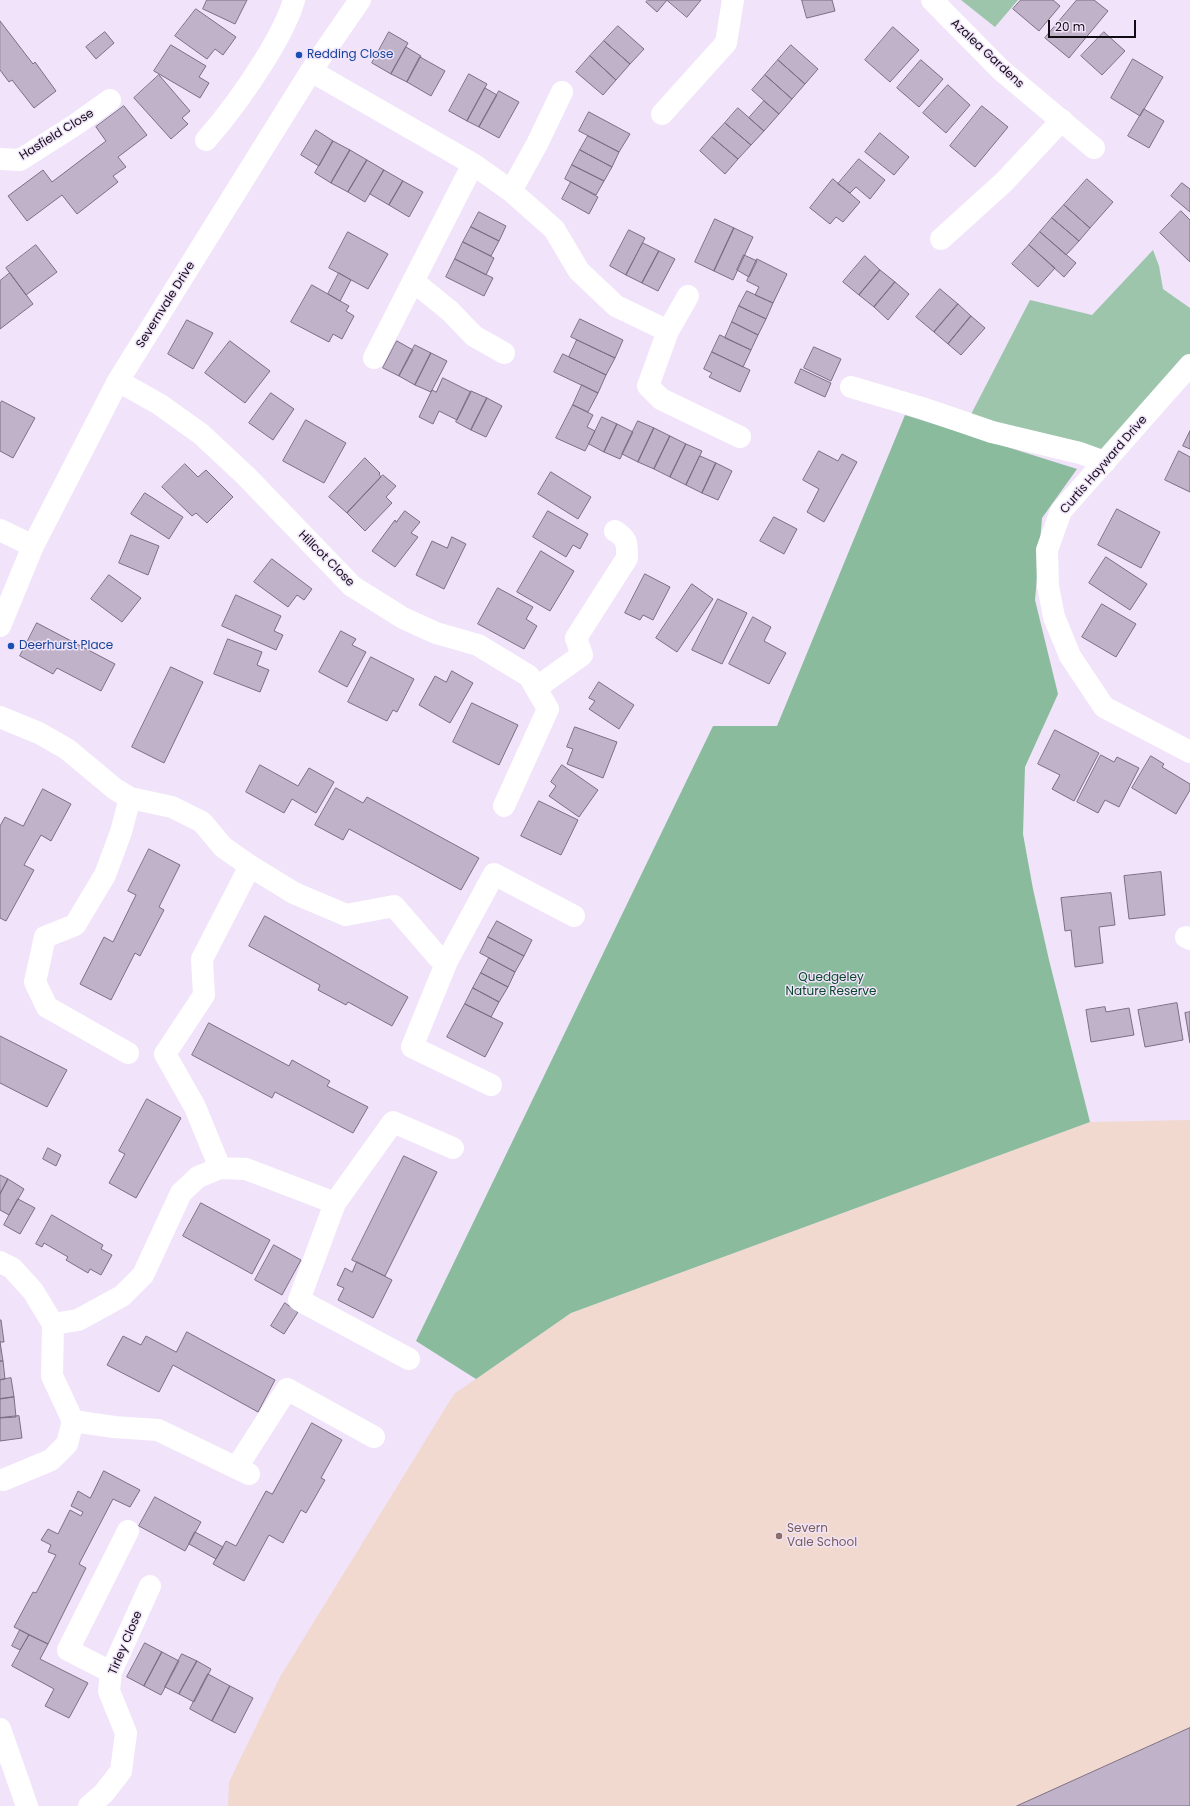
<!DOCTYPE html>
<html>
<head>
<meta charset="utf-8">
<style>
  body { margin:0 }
  #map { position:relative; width:1190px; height:1806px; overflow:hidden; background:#f0e3fa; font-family:Poppins,sans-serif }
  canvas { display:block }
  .scale { position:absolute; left:1048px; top:20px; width:88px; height:18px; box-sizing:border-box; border:2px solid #110c14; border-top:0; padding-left:5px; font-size:12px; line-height:14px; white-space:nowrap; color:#110c14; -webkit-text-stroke:3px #f0e3fa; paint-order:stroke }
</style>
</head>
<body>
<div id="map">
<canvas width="1190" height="1806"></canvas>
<div class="scale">20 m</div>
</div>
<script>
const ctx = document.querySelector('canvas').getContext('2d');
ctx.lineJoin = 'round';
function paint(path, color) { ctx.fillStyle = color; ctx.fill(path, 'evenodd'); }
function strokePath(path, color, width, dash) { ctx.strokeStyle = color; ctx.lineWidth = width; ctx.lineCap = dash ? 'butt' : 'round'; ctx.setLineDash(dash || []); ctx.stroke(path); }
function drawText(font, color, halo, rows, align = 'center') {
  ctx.font = font + ' Poppins,sans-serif'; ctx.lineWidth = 3; ctx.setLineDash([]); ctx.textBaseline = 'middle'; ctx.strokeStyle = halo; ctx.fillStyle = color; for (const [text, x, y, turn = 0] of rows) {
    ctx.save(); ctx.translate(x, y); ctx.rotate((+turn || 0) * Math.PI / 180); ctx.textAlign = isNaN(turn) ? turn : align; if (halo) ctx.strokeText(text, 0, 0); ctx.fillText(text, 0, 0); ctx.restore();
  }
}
const education = new Path2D(`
  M 1190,1120 L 1190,1806 L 228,1806 L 229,1782 L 280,1677 L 454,1394 L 571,1313 L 1090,1122 Z`);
const green = new Path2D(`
  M 961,0 L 1018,0 L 995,27 Z
  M 1153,250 L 1159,266 L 1163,289 L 1190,308 L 1190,365 L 1105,462 L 966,424 L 1030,300 L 1092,315 Z`);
const forest = new Path2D(`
  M 905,415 L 1077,469 L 1042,518 L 1035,600 L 1058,694 L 1025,767 L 1023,834 L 1033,889 L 1049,960 L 1090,1122 L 571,1313 L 476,1379 L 416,1341 L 713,726 L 777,726 Z`);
const building = new Path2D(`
  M 207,0 L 247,0 L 235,24 L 203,9 Z
  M 648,0 L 667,0 L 657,12 L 646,2 Z
  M 667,0 L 701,0 L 687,17 Z
  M 802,0 L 832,0 L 835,11 L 807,18 Z
  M 1021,0 L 1053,0 L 1060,6 L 1039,31 L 1013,9 Z
  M 1077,0 L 1094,0 L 1108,11 L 1069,58 L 1045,38 Z
  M 196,9 L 236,37 L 223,55 L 215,49 L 207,59 L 175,36 Z
  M 0,21 L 33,64 L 35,62 L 56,91 L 34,108 L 12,80 L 9,82 L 0,70 Z
  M 618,26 L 644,49 L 630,64 L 604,41 Z
  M 893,27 L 919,50 L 890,82 L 865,60 Z
  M 105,32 L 114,43 L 96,59 L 86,47 Z
  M 389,32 L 408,43 L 391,74 L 372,63 Z
  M 1104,32 L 1125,51 L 1102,75 L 1081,56 Z
  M 604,41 L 630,64 L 616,80 L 590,56 Z
  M 171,45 L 206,66 L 199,77 L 209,83 L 200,98 L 154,71 Z
  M 791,45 L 818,69 L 805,84 L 778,60 Z
  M 406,47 L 421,56 L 407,82 L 391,74 Z
  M 590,56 L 616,80 L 603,95 L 576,72 Z
  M 420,57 L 445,71 L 431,96 L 407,82 Z
  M 1133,59 L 1163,77 L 1140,116 L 1111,98 Z
  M 778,60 L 805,84 L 792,99 L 765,75 Z
  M 921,60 L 943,79 L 919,107 L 897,88 Z
  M 469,74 L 487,84 L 467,121 L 449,111 Z
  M 159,75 L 190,111 L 182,118 L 188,124 L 171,139 L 134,98 Z
  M 765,75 L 792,99 L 779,114 L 752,90 Z
  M 948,85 L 970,105 L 946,133 L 923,113 Z
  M 485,88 L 497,95 L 479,127 L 467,121 Z
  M 499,91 L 519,102 L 499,138 L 479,127 Z
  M 764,101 L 779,114 L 764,131 L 749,118 Z
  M 124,106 L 147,135 L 118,157 L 126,167 L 113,176 L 118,182 L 77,214 L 62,195 L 27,221 L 8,196 L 43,170 L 52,182 L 106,141 L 96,127 Z
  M 982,106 L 1008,127 L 975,167 L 950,146 Z
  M 738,108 L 764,131 L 751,145 L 725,123 Z
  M 1144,109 L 1164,121 L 1149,148 L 1128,136 Z
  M 589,112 L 630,134 L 619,152 L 579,131 Z
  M 725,123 L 751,145 L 738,159 L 712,137 Z
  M 316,130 L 333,141 L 319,166 L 301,155 Z
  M 880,133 L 909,157 L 894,175 L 865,152 Z
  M 588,136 L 619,152 L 612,167 L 580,150 Z
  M 712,137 L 738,159 L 725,174 L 700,151 Z
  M 333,141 L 350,150 L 331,183 L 315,173 Z
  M 350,150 L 367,160 L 348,192 L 331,183 Z
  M 580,150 L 612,167 L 604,181 L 572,165 Z
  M 859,159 L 885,180 L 870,199 L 856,187 L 850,193 L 838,184 Z
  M 367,160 L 384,170 L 365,202 L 348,192 Z
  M 572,165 L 604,181 L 596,195 L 565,179 Z
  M 384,170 L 403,181 L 389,205 L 370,194 Z
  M 833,179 L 860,202 L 843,222 L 836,217 L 830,224 L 810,208 Z
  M 1087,179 L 1113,202 L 1090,228 L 1064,205 Z
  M 403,181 L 423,192 L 409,217 L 389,205 Z
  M 571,182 L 598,197 L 589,214 L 562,199 Z
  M 1182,183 L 1190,189 L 1190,212 L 1171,196 Z
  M 1064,205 L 1090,228 L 1079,241 L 1052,218 Z
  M 1181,211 L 1190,220 L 1190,262 L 1160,233 Z
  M 479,212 L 506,226 L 499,241 L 471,227 Z
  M 1052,218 L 1079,241 L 1066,255 L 1040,232 Z
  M 715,219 L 734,228 L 714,271 L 695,262 Z
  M 471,227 L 499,241 L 491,256 L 463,242 Z
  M 734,228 L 753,237 L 733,280 L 714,271 Z
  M 629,230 L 645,238 L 626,275 L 610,266 Z
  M 348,232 L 388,254 L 368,289 L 329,268 Z
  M 1040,232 L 1076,263 L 1064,277 L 1029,245 Z
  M 463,242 L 494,258 L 486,275 L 455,259 Z
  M 643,243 L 659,251 L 642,283 L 626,275 Z
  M 36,245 L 57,272 L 26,295 L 6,268 Z
  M 1029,245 L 1055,268 L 1038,287 L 1012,264 Z
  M 659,251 L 675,259 L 658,291 L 642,283 Z
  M 744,255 L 757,261 L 749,277 L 737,270 Z
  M 865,256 L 880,270 L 859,295 L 843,282 Z
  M 455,259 L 493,278 L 484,296 L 446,277 Z
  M 757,259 L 787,274 L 773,303 L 755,295 L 759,287 L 747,281 Z
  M 880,270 L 895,282 L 874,307 L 859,295 Z
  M 10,273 L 33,304 L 0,329 L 0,281 Z
  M 339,273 L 351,280 L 340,301 L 328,294 Z
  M 895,282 L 909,294 L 888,320 L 874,307 Z
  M 312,285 L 349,306 L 346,311 L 354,316 L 342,339 L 333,334 L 329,342 L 291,322 Z
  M 940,289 L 958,304 L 934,332 L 916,317 Z
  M 747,291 L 773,303 L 766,319 L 739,306 Z
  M 958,304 L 971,316 L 948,344 L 934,332 Z
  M 739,306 L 766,319 L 758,335 L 732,322 Z
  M 971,316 L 985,328 L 961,355 L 948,344 Z
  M 580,319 L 623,340 L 615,358 L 571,337 Z
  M 187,320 L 213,333 L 193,369 L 168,354 Z
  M 732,322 L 758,335 L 751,350 L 725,338 Z
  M 720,335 L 751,350 L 743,367 L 712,352 Z
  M 577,340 L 615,358 L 606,375 L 569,357 Z
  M 230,341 L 270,371 L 245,403 L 205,373 Z
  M 397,341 L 413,350 L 399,376 L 383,368 Z
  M 415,345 L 431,353 L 415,385 L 399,376 Z
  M 814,347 L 841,359 L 831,381 L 804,368 Z
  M 712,352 L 750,370 L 740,392 L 709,377 L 712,373 L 704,369 Z
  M 431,353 L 447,361 L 431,392 L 415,385 Z
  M 563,354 L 606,375 L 598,393 L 554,372 Z
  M 801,369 L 831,383 L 825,397 L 795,383 Z
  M 443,378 L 471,392 L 457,420 L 439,411 L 433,424 L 419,417 L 432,390 L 436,392 Z
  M 582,385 L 598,393 L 588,412 L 573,405 Z
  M 471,391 L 487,398 L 471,430 L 456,422 Z
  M 271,393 L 294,409 L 273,440 L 249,423 Z
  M 487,398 L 502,406 L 486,437 L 471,430 Z
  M 2,401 L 35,418 L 13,458 L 0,451 L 0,404 Z
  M 573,405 L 593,415 L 587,427 L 595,431 L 585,451 L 556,438 Z
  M 602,417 L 617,424 L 604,452 L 589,444 Z
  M 306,420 L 346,443 L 324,483 L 283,461 Z
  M 638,421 L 654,428 L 638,462 L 622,454 Z
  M 617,424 L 633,432 L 620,459 L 604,452 Z
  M 654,428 L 670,436 L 654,469 L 638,462 Z
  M 1190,431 L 1190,449 L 1183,446 Z
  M 670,436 L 686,444 L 670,477 L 654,469 Z
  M 686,444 L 702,451 L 686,485 L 670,477 Z
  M 819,451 L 838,461 L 842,454 L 857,462 L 824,522 L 807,512 L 819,489 L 803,480 Z
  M 1179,451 L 1190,457 L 1190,492 L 1165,480 Z
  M 700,456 L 716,463 L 702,493 L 686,485 Z
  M 365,458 L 380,473 L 379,474 L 381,477 L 347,513 L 329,497 Z
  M 716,463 L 732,471 L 718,500 L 702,493 Z
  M 185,464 L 198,477 L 206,470 L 233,497 L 207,523 L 196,513 L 192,516 L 162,487 Z
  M 551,472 L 591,497 L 578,519 L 538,494 Z
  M 383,475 L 396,486 L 386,497 L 392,503 L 365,531 L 347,513 Z
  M 145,493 L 183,517 L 169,539 L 131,514 Z
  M 1117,509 L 1160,532 L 1141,568 L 1098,545 Z
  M 405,511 L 420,522 L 411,533 L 418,537 L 395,567 L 372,551 L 395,520 L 396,522 Z
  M 548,511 L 588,534 L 580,549 L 573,545 L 566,557 L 533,537 Z
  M 774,517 L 797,529 L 784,554 L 760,541 Z
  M 131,535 L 159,546 L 148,575 L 119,563 Z
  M 452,537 L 466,544 L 444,589 L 416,575 L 432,541 L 447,548 Z
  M 541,551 L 574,571 L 550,611 L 517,592 Z
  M 1106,557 L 1147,584 L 1130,610 L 1089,583 Z
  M 272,559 L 312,589 L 304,600 L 297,595 L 288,607 L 254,582 Z
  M 645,574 L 670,587 L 653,620 L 643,615 L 640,620 L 625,613 Z
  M 109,575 L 141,598 L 122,622 L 91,599 Z
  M 692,584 L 713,599 L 677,652 L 656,638 Z
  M 498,588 L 533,607 L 526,619 L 537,626 L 524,649 L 478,624 Z
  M 236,595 L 281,616 L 274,631 L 283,635 L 276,650 L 222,626 Z
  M 718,599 L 747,613 L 722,664 L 692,650 Z
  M 1102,604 L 1136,624 L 1116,657 L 1082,637 Z
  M 753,617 L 771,627 L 764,641 L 786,653 L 769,684 L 729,664 Z
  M 37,623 L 115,664 L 101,691 L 57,668 L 53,674 L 20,656 Z
  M 341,631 L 356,639 L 352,645 L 366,652 L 347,687 L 319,672 Z
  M 228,639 L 262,652 L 257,665 L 269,670 L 260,692 L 214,674 Z
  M 371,657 L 414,679 L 397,712 L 393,710 L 387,721 L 348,702 Z
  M 171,667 L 203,682 L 164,763 L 132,747 Z
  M 452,671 L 473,683 L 450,723 L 419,705 L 435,676 L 446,682 Z
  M 599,682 L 634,705 L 619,729 L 589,709 L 595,701 L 589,698 Z
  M 472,703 L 518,725 L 499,765 L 453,742 Z
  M 575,727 L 617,742 L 603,778 L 567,764 L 573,749 L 567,747 Z
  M 1055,730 L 1099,753 L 1074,801 L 1052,789 L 1060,775 L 1038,764 Z
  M 1101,755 L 1114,762 L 1117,757 L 1139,768 L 1119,807 L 1105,800 L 1098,813 L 1077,802 Z
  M 1151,756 L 1164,764 L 1162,767 L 1190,784 L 1190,790 L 1176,814 L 1132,788 Z
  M 260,765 L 298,786 L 309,768 L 334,782 L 316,813 L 292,799 L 284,813 L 246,792 Z
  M 562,765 L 598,790 L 579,817 L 549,796 L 556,786 L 551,782 Z
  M 336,788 L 363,803 L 367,797 L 479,858 L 461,890 L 349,829 L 343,840 L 315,825 Z
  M 43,789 L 71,804 L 51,841 L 41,835 L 24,865 L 34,870 L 6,921 L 0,918 L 0,826 L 5,817 L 23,826 Z
  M 539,801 L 578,820 L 561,855 L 521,836 Z
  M 149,849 L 180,865 L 159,907 L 164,910 L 140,956 L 135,953 L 111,1000 L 80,984 L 104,937 L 113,942 L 136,895 L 128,891 Z
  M 1161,872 L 1165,915 L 1129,919 L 1124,876 Z
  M 1111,893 L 1115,925 L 1099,927 L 1103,963 L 1075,967 L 1071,930 L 1065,931 L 1061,898 Z
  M 265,916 L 408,997 L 392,1026 L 348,1002 L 346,1005 L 318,990 L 320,985 L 249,946 Z
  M 497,921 L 532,940 L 524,956 L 488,937 Z
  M 488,937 L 524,956 L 515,972 L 480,953 Z
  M 489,958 L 515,972 L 508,987 L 481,973 Z
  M 481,973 L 508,987 L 499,1002 L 473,988 Z
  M 473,988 L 499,1002 L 491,1017 L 465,1004 Z
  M 1177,1003 L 1183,1040 L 1145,1047 L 1138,1010 Z
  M 465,1004 L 503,1023 L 485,1057 L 447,1037 Z
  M 1105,1007 L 1106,1012 L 1129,1008 L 1134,1035 L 1091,1042 L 1086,1010 Z
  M 1190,1012 L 1190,1043 L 1185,1013 Z
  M 209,1023 L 289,1066 L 292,1060 L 330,1081 L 327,1086 L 368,1107 L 353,1133 L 275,1092 L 272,1098 L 192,1055 Z
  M 0,1036 L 67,1070 L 47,1107 L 0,1083 Z
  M 147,1099 L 181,1118 L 136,1198 L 109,1183 L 125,1154 L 119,1151 Z
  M 48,1148 L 61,1155 L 56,1166 L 43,1159 Z
  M 404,1156 L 437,1172 L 385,1276 L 352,1260 Z
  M 0,1175 L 8,1179 L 0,1194 Z
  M 8,1179 L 24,1189 L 9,1215 L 0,1210 L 0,1194 Z
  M 18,1199 L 35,1208 L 20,1234 L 4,1225 Z
  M 201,1203 L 270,1240 L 252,1274 L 183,1236 Z
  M 52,1215 L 103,1245 L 101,1249 L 112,1255 L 101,1275 L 90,1269 L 88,1273 L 66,1260 L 68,1257 L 44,1243 L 42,1247 L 36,1244 Z
  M 274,1245 L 301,1260 L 282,1295 L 255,1280 Z
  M 357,1262 L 392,1280 L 373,1318 L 338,1300 L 344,1288 L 337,1285 L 345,1268 L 352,1272 Z
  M 285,1303 L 298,1312 L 284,1334 L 271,1326 Z
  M 0,1320 L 1,1320 L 4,1342 L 0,1342 Z
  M 187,1332 L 275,1380 L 258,1412 L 173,1365 L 159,1392 L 107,1365 L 123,1336 L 141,1345 L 146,1336 L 176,1352 Z
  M 0,1342 L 3,1361 L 0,1361 Z
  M 0,1361 L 3,1361 L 5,1379 L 0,1380 Z
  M 11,1378 L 14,1397 L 0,1399 L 0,1380 Z
  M 14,1397 L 16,1417 L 0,1418 L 0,1399 Z
  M 19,1416 L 22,1438 L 0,1441 L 0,1418 Z
  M 312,1423 L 342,1440 L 321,1478 L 325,1480 L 306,1513 L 301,1510 L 283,1543 L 269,1535 L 244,1581 L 213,1564 L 226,1541 L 236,1546 L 266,1491 L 272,1494 Z
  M 104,1471 L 140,1490 L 130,1507 L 113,1499 L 79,1564 L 86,1568 L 48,1644 L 14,1627 L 33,1592 L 36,1593 L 56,1555 L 48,1552 L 51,1545 L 41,1540 L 48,1529 L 58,1534 L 70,1510 L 81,1516 L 83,1512 L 71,1506 L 78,1491 L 90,1498 Z
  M 155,1497 L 201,1522 L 185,1551 L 139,1526 Z
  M 195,1532 L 223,1547 L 216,1559 L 189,1544 Z
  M 20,1630 L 29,1635 L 20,1650 L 12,1646 Z
  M 29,1635 L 48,1644 L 40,1659 L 88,1683 L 69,1718 L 45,1706 L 54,1689 L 12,1666 Z
  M 145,1643 L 162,1652 L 144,1686 L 127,1677 Z
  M 162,1652 L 179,1661 L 161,1695 L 144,1686 Z
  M 182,1654 L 197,1661 L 179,1694 L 165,1687 Z
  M 197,1661 L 211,1669 L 194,1702 L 179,1694 Z
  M 208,1674 L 230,1686 L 212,1721 L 190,1709 Z
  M 230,1686 L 253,1698 L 235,1733 L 212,1721 Z
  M 1190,1728 L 1190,1806 L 1017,1806 Z`);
const minor = new Path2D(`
  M 932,0 L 1001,70 L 1094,148
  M 311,71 L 473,164 L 511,191 L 554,229 L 579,271 L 616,306 L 668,331
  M 662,114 L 726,43 L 733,0
  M 206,140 C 229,114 248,87 266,58 C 277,40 288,21 294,0
  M 0,159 L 20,160 L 75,125 L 110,100
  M 511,191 L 537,144 L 562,92
  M 941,239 L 1004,182 L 1062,120
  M 413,281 L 450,311 L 474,336 L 504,353
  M 688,296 L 668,331 L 648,386 L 661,399 L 740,437
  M 374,358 L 473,164
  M 1190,365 L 1061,511 L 1047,550 L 1048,586 L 1054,617 L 1070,656 L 1104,707 L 1190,752
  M 118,381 L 159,404 L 201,434 L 246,476 L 352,586 L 403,618 L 436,633 L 478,645 L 529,676 L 548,709 L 504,806
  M 851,387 L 922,408 L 992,432 L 1080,453 L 1105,462
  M 0,530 L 33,546
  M 0,626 L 33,546 L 118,381 L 311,71 L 360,0
  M 536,688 L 582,655 L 576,638 L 627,558 C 627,544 628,539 615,531
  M 0,717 L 39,733 L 67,749 L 115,789 L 130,798 L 172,807 L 202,822 L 223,847 L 250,866 L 294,893 L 346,915 L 394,906 L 438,957 L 447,961 L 412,1047 L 491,1085
  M 1186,937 L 1190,939
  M 447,961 L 494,874 L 574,916
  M 128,1053 L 47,1007 L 35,982 L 45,937 L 75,925 L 105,875 L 121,832 L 130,798
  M 220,1168 L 195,1107 L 165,1054 L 204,995 L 202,959 L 250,866
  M 0,1262 L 12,1268 L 33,1291 L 53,1324 L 52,1376 L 73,1421 L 114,1427 L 158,1430 L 249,1474
  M 53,1324 L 78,1320 L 122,1296 L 143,1275 L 181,1193 L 198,1177 L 220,1168 L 246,1169 L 335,1203
  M 409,1359 L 299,1300 L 335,1203 L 393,1122 L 453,1148
  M 237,1467 L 287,1389 L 374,1437
  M 3,1480 L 51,1460 L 67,1444 L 73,1421
  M 111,1672 L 68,1650 L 128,1531
  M 0,1729 L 27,1806
  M 89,1806 L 104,1793 L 121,1771 L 126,1733 L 109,1691 L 111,1672 L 150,1586`);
const markers = [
  [299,55,4,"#1a4fb4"],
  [11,646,4,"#1a4fb4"],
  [779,1536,4,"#8d6e63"]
];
const streetNames = [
  ["Azalea Gardens",987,54,43],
  ["Hasfield Close",57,135,-32],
  ["Severnvale Drive",166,305,-58],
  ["Curtis Hayward Drive",1104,465,-49],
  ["Hillcot Close",326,559,45],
  ["Tirley Close",126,1643,-67]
];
const transitNames = [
  ["Redding Close",307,55],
  ["Deerhurst Place",19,646]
];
const parkNames = [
  ["Quedgeley",831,978],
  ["Nature Reserve",831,992]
];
const educationNames = [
  ["Severn",787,1529],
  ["Vale School",787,1543]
];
paint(education, '#f1d9cf');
paint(green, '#9dc5ac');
paint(forest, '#89bb9c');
paint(building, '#c0b3c9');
strokePath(building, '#7b6f84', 1);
strokePath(minor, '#fff', 22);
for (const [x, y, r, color] of markers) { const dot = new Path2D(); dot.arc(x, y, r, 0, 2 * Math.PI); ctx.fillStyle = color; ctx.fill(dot); strokePath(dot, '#f0e3fa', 1.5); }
drawText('12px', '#110c14', '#f0e3fa', streetNames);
drawText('12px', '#164399', '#f0e3fa', transitNames, 'left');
drawText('12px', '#08472a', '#f0e3fa', parkNames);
drawText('12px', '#785e54', '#f0e3fa', educationNames, 'left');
</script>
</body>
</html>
